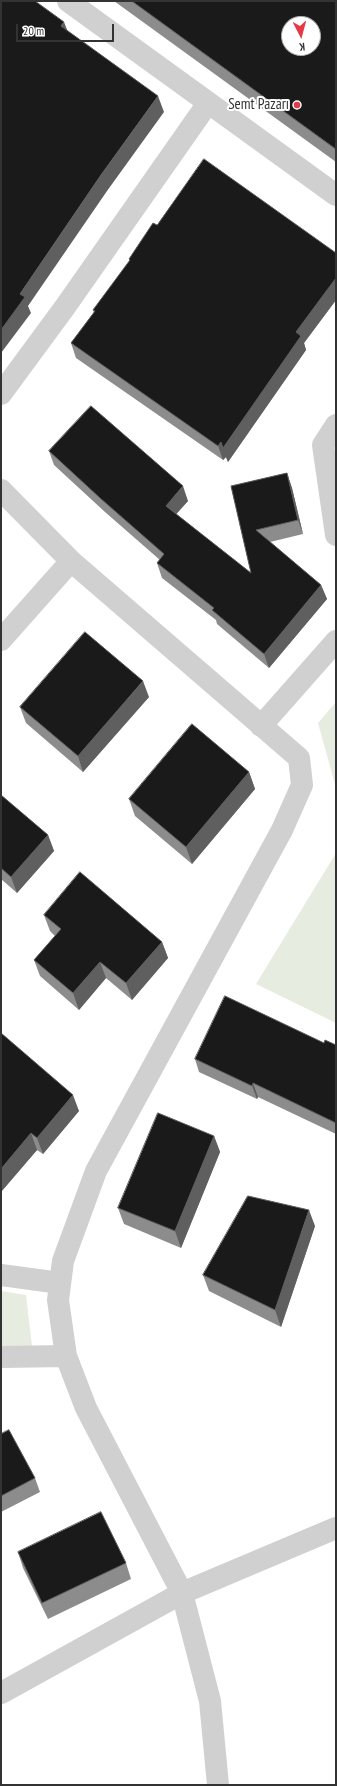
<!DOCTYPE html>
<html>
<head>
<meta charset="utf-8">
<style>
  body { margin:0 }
  #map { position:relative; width:337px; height:1786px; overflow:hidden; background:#fff; font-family:"PT Sans Narrow",sans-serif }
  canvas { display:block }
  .frame { position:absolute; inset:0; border:2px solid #333; pointer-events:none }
  .north { position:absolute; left:281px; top:16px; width:40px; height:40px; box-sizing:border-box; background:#fff; border:1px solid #adadad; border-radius:50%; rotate:174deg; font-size:11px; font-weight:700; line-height:16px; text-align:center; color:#333 }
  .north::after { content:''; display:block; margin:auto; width:14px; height:18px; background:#e63946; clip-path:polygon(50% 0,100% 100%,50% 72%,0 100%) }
  .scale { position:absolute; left:16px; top:24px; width:98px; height:18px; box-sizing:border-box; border:2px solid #333; border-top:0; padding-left:5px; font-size:12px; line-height:14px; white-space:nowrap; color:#333; -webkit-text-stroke:3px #fff; paint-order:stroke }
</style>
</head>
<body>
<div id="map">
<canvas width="337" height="1786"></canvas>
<div class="frame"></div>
<div class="north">K</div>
<div class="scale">20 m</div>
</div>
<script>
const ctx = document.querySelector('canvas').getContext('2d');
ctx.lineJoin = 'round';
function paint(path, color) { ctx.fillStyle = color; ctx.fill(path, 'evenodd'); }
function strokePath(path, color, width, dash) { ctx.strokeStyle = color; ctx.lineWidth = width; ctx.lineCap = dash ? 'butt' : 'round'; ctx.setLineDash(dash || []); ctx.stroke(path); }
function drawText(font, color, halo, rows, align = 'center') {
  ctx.font = font + ' "PT Sans Narrow",sans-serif'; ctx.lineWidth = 4; ctx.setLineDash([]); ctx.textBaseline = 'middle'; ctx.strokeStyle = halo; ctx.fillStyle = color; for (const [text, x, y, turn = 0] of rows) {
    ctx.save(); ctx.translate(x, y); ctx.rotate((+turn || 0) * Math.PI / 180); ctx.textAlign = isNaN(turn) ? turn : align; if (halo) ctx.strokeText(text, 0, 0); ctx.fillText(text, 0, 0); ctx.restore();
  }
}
const green = new Path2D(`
  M 336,702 L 336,788 L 318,723 Z
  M 336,853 L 336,1023 L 256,984 Z
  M 1,1291 L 26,1295 L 32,1346 L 1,1346 Z`);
const street = new Path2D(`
  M 68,1 L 336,195
  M 1,394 L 65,307 L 208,103
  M 336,425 L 323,445 L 336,535
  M 1,490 L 71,561 L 299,758 L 302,785 L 282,830 L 96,1171 L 63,1261 L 58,1300 L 66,1356 L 86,1408 L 182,1593 L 210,1701 L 218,1785
  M 1,640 L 71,561
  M 261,726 L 336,641
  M 1,1275 L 60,1283
  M 1,1357 L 66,1356
  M 1,1693 L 182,1593 L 336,1528`);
const wall = new Path2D(`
  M 114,1 L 336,1 L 336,162 Z
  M 157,225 L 336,253 L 336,300 L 304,343 L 306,350 L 228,462 L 226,457 L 223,460 L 76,358 L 71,343 L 94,313 L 93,310 L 129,262 L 129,259 Z
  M 49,451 L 188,501 L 176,514 L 251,573 L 231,486 L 287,473 L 292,488 L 303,534 L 270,542 L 321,585 L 327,599 L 269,668 L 217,624 L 216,620 L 162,578 L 157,563 L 160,560 L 105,512 L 54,465 Z
  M 149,697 L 83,772 L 26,723 L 20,707 Z
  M 249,772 L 255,789 L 192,864 L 135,816 L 129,799 Z
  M 1,795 L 48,835 L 54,851 L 17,893 L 1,879 Z
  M 44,915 L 162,942 L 168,958 L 132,1000 L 106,978 L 79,1010 L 40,976 L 34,960 L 55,936 L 50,931 Z
  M 1,1033 L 79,1111 L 43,1154 L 37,1150 L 1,1192 Z
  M 324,1043 L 336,1045 L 336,1134 L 258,1097 L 257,1099 L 199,1072 L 195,1059 Z
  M 214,1136 L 220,1152 L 181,1248 L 124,1224 L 118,1208 Z
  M 315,1226 L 281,1327 L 209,1291 L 203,1275 Z
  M 1,1434 L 35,1478 L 40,1492 L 1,1512 Z
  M 18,1552 L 126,1563 L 131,1579 L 48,1619 L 23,1568 Z`);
const shadedWall = new Path2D(`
  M 64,22 L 70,37 L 61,26 Z
  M 158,96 L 164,112 L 107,191 L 28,306 L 31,313 L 1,353 L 1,330 L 20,294 L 101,175 Z
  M 336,278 L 336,300 L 304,343 L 306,350 L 228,462 L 226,457 L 223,460 L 218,446 L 296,332 Z
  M 287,473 L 292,488 L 303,534 L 298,520 Z
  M 183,486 L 188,501 L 171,520 L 166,506 Z
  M 321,585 L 327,599 L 269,668 L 264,654 Z
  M 143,681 L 149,697 L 83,772 L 78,756 Z
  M 249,772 L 255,789 L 192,864 L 186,847 Z
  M 48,835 L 54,851 L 17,893 L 11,877 Z
  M 162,942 L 168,958 L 132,1000 L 126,983 Z
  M 100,962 L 106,978 L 79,1010 L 73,993 Z
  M 253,1083 L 258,1097 L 257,1099 L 252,1086 Z
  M 73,1095 L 79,1111 L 43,1154 L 37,1138 Z
  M 31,1133 L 37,1150 L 1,1192 L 1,1169 Z
  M 214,1136 L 220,1152 L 181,1248 L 175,1231 Z
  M 309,1210 L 315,1226 L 281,1327 L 275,1310 Z`);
const building = new Path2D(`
  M 1,1 L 35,1 L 64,22 L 61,26 L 158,96 L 101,175 L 20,294 L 25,297 L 1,330 Z
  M 132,1 L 336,1 L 336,149 ZM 289,24 L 313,24 L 313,48 L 289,48 Z
  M 204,159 L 336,253 L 336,278 L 296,332 L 301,336 L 223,448 L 221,442 L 218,446 L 71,343 L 95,311 L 93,310 L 130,260 L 129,259 L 153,223 L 157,225 Z
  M 91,406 L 183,486 L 166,506 L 251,573 L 231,486 L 287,473 L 298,520 L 256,530 L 321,585 L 264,654 L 212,610 L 214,608 L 157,563 L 164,554 L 100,498 L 49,451 Z
  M 85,632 L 143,681 L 78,756 L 20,707 Z
  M 192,724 L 249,772 L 186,847 L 129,799 Z
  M 1,795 L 48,835 L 11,877 L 1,868 Z
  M 80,872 L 162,942 L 126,983 L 100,962 L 73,993 L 34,960 L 61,929 L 44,915 Z
  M 225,996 L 324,1043 L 325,1040 L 336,1045 L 336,1123 L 253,1083 L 252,1086 L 195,1059 Z
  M 1,1033 L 73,1095 L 37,1138 L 31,1133 L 1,1169 Z
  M 158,1113 L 214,1136 L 175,1231 L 118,1208 Z
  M 248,1196 L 309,1210 L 275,1310 L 203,1275 Z
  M 9,1430 L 35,1478 L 1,1496 L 1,1434 Z
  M 101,1512 L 126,1563 L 42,1603 L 18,1552 Z`);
const markers = [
  [297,105,4,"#e63946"]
];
const poiNames = [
  ["Semt Pazarı",289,105]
];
paint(green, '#e6ecdf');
strokePath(street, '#d0d0d0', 22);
paint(wall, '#8c8c8c');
paint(shadedWall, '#5f5f5f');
paint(building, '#1a1a1a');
strokePath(building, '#5f5f5f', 1);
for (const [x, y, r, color] of markers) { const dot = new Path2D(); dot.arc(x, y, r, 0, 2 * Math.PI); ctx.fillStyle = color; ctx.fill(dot); strokePath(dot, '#fff', 1.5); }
drawText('15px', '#333', '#fff', poiNames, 'right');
</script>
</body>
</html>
